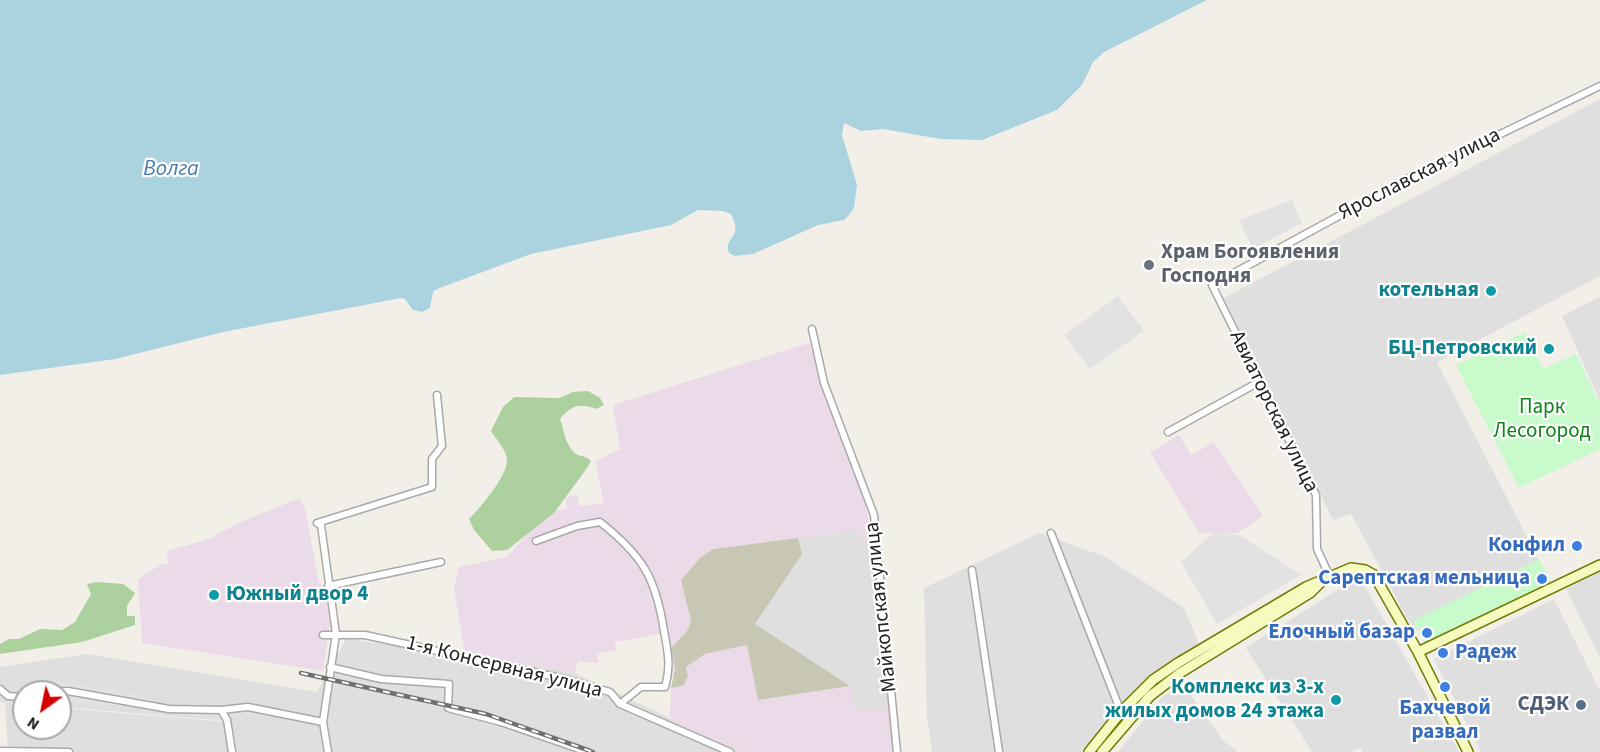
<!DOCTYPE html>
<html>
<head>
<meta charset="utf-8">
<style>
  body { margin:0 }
  #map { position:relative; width:1600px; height:752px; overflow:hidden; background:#f2efe9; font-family:"Source Sans 3",sans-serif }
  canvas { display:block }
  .north { position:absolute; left:12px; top:680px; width:60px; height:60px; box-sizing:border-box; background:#fff; border:2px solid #a7a7a7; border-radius:50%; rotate:213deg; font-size:16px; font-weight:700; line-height:24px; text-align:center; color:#222 }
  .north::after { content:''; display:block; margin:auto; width:21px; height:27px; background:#d40000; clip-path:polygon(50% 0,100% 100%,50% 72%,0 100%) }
</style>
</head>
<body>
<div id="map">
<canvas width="1600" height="752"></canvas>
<div class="north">N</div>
</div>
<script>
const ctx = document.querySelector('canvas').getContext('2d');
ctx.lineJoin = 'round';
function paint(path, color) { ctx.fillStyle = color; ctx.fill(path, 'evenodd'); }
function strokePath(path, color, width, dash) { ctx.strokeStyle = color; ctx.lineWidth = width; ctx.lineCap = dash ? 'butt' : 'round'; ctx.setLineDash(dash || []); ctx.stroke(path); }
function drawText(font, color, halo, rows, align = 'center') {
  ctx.font = font + ' "Source Sans 3",sans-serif'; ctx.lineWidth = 4.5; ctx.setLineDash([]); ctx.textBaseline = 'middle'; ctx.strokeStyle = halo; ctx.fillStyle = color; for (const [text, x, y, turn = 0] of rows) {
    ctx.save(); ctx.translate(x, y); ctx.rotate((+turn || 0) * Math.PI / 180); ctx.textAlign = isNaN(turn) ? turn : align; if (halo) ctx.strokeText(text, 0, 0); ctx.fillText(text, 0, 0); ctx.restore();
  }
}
const residential = new Path2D(`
  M 1600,99 L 1600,276 L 1437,362 L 1544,570 L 1417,631 L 1407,618 L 1351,514 L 1333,520 L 1224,298 Z
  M 1600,297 L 1600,401 L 1562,316 Z
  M 852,531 L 874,544 L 889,704 L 886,705 L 887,709 L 855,711 L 755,624 L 801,555 L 798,538 Z
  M 1039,533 L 1106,557 L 1184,608 L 1199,644 L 1150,675 L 1115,710 L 1081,752 L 932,752 L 927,718 L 924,588 Z
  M 1600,572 L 1600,658 L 1566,589 Z
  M 1359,576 L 1459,752 L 1363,752 L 1361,748 L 1349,752 L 1312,752 L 1246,648 Z
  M 1554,599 L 1600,691 L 1600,752 L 1481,752 L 1434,659 Z
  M 346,639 L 465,654 L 575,673 L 742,752 L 231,752 L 229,721 L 60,707 L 60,692 L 24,692 L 24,704 L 0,702 L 0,667 L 87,654 L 317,692 Z
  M 1183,684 L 1222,739 L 1238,752 L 1118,752 L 1162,697 Z
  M 5,703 L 24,705 L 24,728 L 60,728 L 60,708 L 228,722 L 230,752 L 8,752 Z`);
const industrial = new Path2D(`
  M 809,343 L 862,490 L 874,544 L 852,531 L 713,549 L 701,557 L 681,580 L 691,621 L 687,631 L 671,648 L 675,668 L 671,679 L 664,633 L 615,642 L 616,650 L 597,654 L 598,663 L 578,661 L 575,673 L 465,654 L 454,589 L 459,567 L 507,557 L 545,513 L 567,508 L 565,498 L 577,495 L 579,506 L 604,503 L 595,461 L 620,449 L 613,405 Z
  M 1179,435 L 1191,455 L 1214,442 L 1263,516 L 1236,534 L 1199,533 L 1150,452 Z
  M 300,498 L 305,509 L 319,582 L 324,587 L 330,624 L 323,671 L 142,643 L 138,579 L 160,565 L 168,564 L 167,551 L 209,539 L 238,523 Z
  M 747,645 L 758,700 L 850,686 L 855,711 L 886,709 L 886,705 L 889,704 L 894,752 L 742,752 L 675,722 L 670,715 L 671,688 L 683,686 L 686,667 L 705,654 Z`);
const construction = new Path2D(`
  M 798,538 L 802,554 L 755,624 L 850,686 L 758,700 L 747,645 L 705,654 L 686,667 L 688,676 L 683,686 L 671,688 L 675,668 L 671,648 L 687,631 L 691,621 L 681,580 L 701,557 L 713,549 Z`);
const forest = new Path2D(`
  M 588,391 L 600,398 L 604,405 L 596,409 C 580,403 571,405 560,419 C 564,430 566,449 578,455 C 584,457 586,456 591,461 L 587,468 L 554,513 L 507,550 L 492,551 L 474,530 L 469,519 C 480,508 508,475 507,460 C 507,451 496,439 491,431 L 503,407 L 514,397 L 559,398 L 573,392 Z
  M 97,582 L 123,584 L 135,593 L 127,606 L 127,616 L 135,616 L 135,625 L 82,642 L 0,654 L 0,644 L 9,639 L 19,639 L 40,629 L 62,630 L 75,622 L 91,594 L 87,584 Z`);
const park = new Path2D(`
  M 1525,332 L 1543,369 L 1576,354 L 1600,404 L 1600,449 L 1519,488 L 1456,365 Z
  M 1539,559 L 1551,581 L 1425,644 L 1413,621 Z`);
const parking = new Path2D(`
  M 1292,200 L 1302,223 L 1253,249 L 1239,220 Z
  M 1118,296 L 1144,331 L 1090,369 L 1064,335 Z
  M 1212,534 L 1240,535 L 1301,575 L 1217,624 L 1181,562 Z
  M 37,677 L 148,696 L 147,701 L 37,682 Z
  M 60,697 L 121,702 L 121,706 L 60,701 Z`);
const water = new Path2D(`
  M 0,0 L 1207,0 L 1104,52 L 1093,62 L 1082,85 L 1057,110 L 982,140 L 941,139 L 883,129 L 861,131 L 844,123 L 842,135 L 857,185 L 854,208 L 848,216 L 844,220 L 818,225 L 753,254 L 735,256 L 729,253 C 723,236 744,239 731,214 L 723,211 L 698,210 L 671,225 L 531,254 L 437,289 L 433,292 L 430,308 L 422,312 L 413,310 L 405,299 L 401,298 L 223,332 L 115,359 L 0,375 Z`);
const street = new Path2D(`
  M 812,329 L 824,383 L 874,515 L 897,752
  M 1168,432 L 1259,382
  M 1051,533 L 1121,712
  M 536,541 L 577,526 L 600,522 C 643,556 656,578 664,631 C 668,653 671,665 665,687 L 641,687 L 620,704
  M 972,570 L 999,752
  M 1330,577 L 1317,549 L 1316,495 L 1212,285 L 1403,181 L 1600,86
  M 328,586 L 441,562
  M 323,635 L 365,635 L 565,679 L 610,692 L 620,704 L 730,752
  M 330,667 L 381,679 L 449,684 L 448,708 L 501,722 L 588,752
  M 0,689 L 8,696 L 24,697
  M 43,692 L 68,691 L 169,709 L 221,710 L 248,707 L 323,722
  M 221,710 L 227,720 L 232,752
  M 0,751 L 69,752
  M 328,752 L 323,722 L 336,634 L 321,525 L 317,523 L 432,487 L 432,459 L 442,446 L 437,395`);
const secondary = new Path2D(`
  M 1418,652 L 1600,565
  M 1089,752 L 1121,712 L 1153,680 L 1178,663 L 1306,587 L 1351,568 L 1365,570 L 1374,575 L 1418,652 L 1468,752
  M 1102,752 L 1150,696 L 1180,673 L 1310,593 L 1320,583`);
const rail = new Path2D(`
  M 301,673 L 486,714 L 593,752`);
const markers = [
  [1149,265,6,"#6b7280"],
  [1491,291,6,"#0f9aa8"],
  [1549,349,6,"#0f9aa8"],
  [1577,546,6,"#3f7fe0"],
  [1542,579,6,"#3f7fe0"],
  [214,595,6,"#0f9aa8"],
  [1427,633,6,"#3f7fe0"],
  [1443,653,6,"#3f7fe0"],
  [1445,687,6,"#3f7fe0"],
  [1336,700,6,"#0f9aa8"],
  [1581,705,6,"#5c6f8a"]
];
const streetNames = [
  ["Ярославская улица",1420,175,-27],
  ["Авиаторская улица",1273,412,64],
  ["Майкопская улица",882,607,-96],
  ["1-я Консервная улица",504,668,14]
];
const worshipNames = [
  ["Храм Богоявления",1161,253],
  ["Господня",1161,277]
];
const cultureNames = [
  ["котельная",1479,291],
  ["БЦ-Петровский",1537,349],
  ["Южный двор 4",226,595,"left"],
  ["Комплекс из 3-х",1324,688],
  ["жилых домов 24 этажа",1324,712]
];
const parkNames = [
  ["Парк",1542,408],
  ["Лесогород",1542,432]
];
const shopNames = [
  ["Конфил",1565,546],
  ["Сарептская мельница",1530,579],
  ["Елочный базар",1415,633],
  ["Радеж",1455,653,"left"],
  ["Бахчевой",1445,709,"center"],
  ["развал",1445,733,"center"]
];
const serviceNames = [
  ["СДЭК",1569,705]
];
const waterNames = [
  ["Волга",171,170]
];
paint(residential, '#e0dfdf');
paint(industrial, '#ebdbe8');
paint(construction, '#c7c7b4');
paint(forest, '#add19e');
paint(park, '#c8facc');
paint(parking, '#e2e2e2');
paint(water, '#aad3df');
strokePath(street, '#a9a9a9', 9);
strokePath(secondary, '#707d05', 12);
strokePath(street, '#fff', 6);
strokePath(secondary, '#f7fabf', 9);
strokePath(rail, '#707070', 4.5);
strokePath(rail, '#fff', 2, [7]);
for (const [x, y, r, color] of markers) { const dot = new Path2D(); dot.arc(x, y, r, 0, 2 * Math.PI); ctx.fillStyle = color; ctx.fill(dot); strokePath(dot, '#fff', 2); }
drawText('21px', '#222', '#fff', streetNames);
drawText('bold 21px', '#5b616d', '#fff', worshipNames, 'left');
drawText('bold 21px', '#0d838f', '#fff', cultureNames, 'right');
drawText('21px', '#0c8416', '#fff', parkNames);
drawText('bold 21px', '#366cbe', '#fff', shopNames, 'right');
drawText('bold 21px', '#4e5e75', '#fff', serviceNames, 'right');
drawText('italic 22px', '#4a7aab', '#fff', waterNames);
</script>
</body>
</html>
